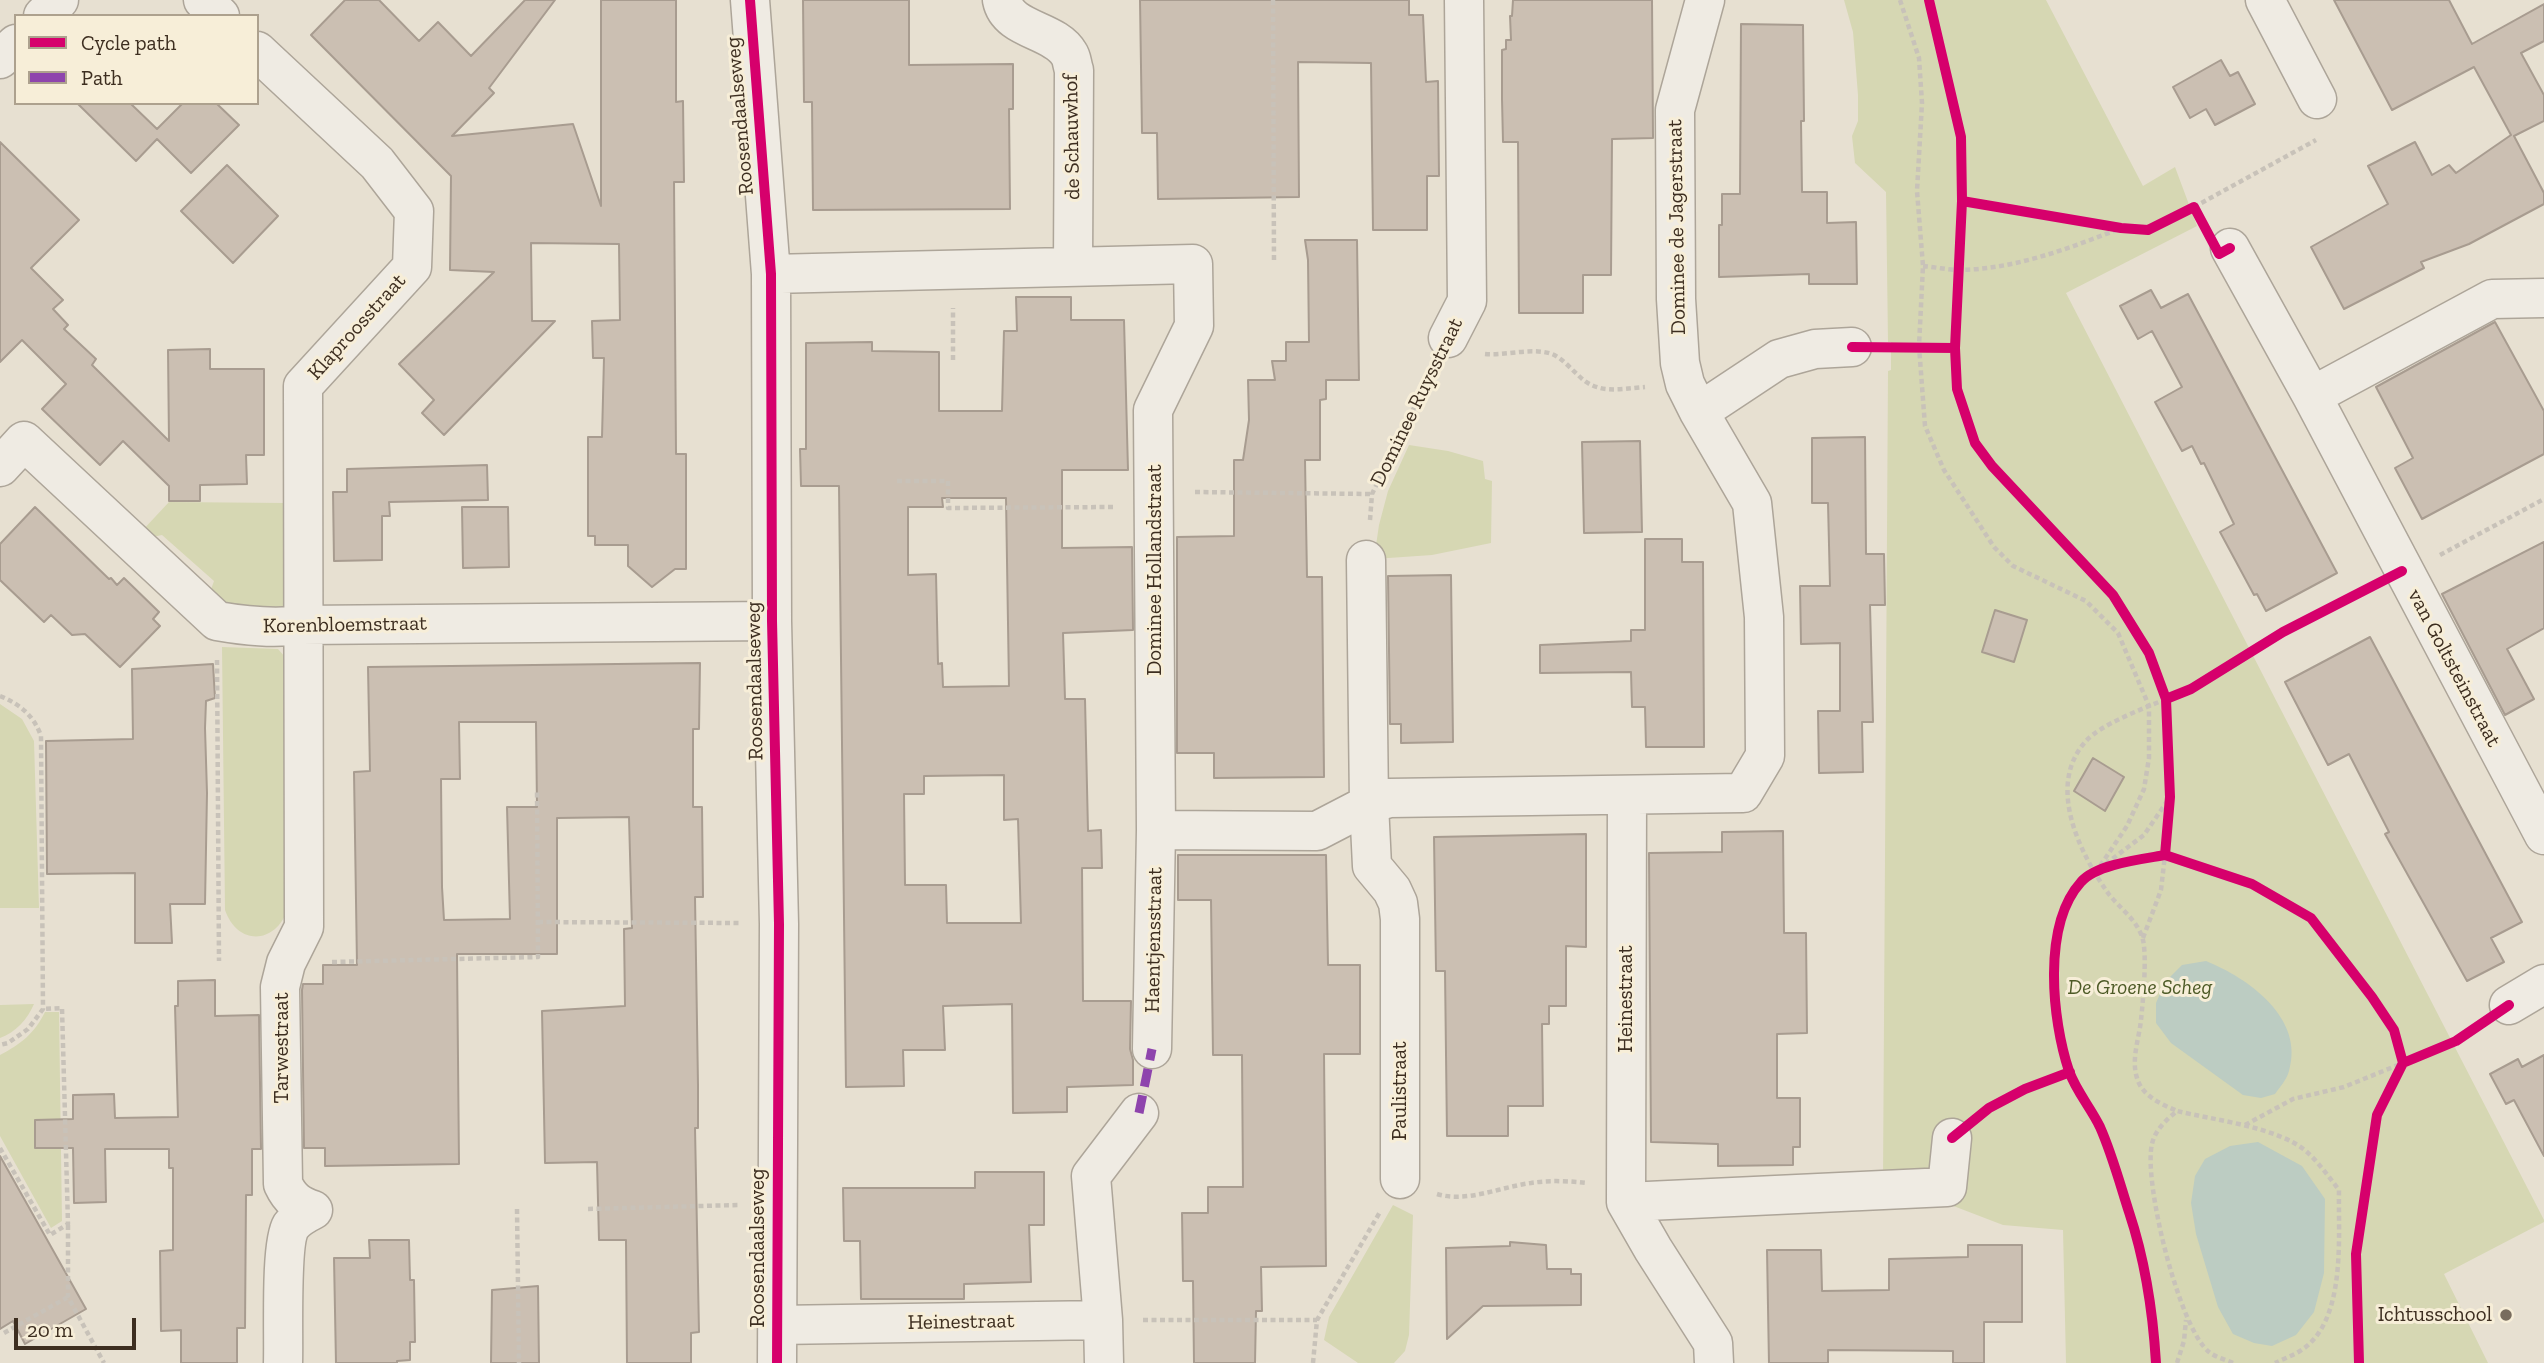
<!DOCTYPE html>
<html>
<head>
<meta charset="utf-8">
<style>
  body { margin:0 }
  #map { position:relative; width:2544px; height:1363px; overflow:hidden; background:#e7e0d1; font-family:"Zilla Slab",serif }
  canvas { display:block }
  .legend { position:absolute; left:14px; top:14px; width:245px; height:91px; box-sizing:border-box; background:#f7eed8; border:2px solid #ada18e; margin:0; padding:9px 12px; list-style:none; font-size:21px; color:#3d2e20 }
  .legend li { display:flex; align-items:center; gap:14px; height:35px }
  .legend b { width:35px; border:2px solid #ada18e }
  .scale { position:absolute; left:14px; top:1318px; width:122px; height:32px; box-sizing:border-box; border:4px solid #3d2e20; border-top:0; padding-left:9px; font-size:21px; line-height:24px; white-space:nowrap; color:#3d2e20; -webkit-text-stroke:5px #f7eed8; paint-order:stroke }
</style>
</head>
<body>
<div id="map">
<canvas width="2544" height="1363"></canvas>
<ul class="legend">
<li><b style="height:9px;background:#d6006c"></b>Cycle path</li>
<li><b style="height:9px;background:#8e44ad"></b>Path</li>
</ul>
<div class="scale">20 m</div>
</div>
<script>
const ctx = document.querySelector('canvas').getContext('2d');
ctx.lineJoin = 'round';
function paint(path, color) { ctx.fillStyle = color; ctx.fill(path, 'evenodd'); }
function strokePath(path, color, width, dash) { ctx.strokeStyle = color; ctx.lineWidth = width; ctx.lineCap = dash ? 'butt' : 'round'; ctx.setLineDash(dash || []); ctx.stroke(path); }
function drawText(font, color, halo, rows, align = 'center') {
  ctx.font = font + ' "Zilla Slab",serif'; ctx.lineWidth = 6; ctx.setLineDash([]); ctx.textBaseline = 'middle'; ctx.strokeStyle = halo; ctx.fillStyle = color; for (const [text, x, y, turn = 0] of rows) {
    ctx.save(); ctx.translate(x, y); ctx.rotate((+turn || 0) * Math.PI / 180); ctx.textAlign = isNaN(turn) ? turn : align; if (halo) ctx.strokeText(text, 0, 0); ctx.fillText(text, 0, 0); ctx.restore();
  }
}
const green = new Path2D(`
  M 1844,0 L 2046,0 L 2143,186 L 2175,167 L 2197,226 L 2066,293 L 2544,1220 L 2544,1222 L 2444,1274 L 2488,1363 L 2066,1363 L 2063,1230 L 2003,1225 L 1883,1179 L 1888,371 L 1891,370 L 1891,342 L 1888,342 L 1886,192 L 1855,163 L 1852,136 L 1858,121 L 1858,95 L 1853,32 Z
  M 1409,445 L 1448,451 L 1483,461 L 1485,479 L 1492,481 L 1491,543 L 1432,555 L 1374,559 L 1379,525 L 1388,491 Z
  M 169,502 L 285,503 L 286,605 L 283,611 L 220,608 L 208,598 L 214,581 L 162,535 L 148,538 L 141,532 Z
  M 222,647 L 278,649 L 285,657 L 288,908 C 277,944 238,947 225,910 Z
  M 0,704 L 22,719 L 34,741 L 39,908 L 0,908 Z
  M 34,1004 C 27,1020 16,1032 0,1038 L 0,1005 Z
  M 45,1012 L 59,1012 L 62,1221 L 51,1228 L 0,1136 L 0,1055 C 21,1044 34,1034 45,1012 Z
  M 1393,1205 L 1413,1215 L 1409,1335 L 1405,1351 L 1394,1363 L 1358,1363 L 1324,1340 L 1329,1317 Z`);
const water = new Path2D(`
  M 2206,961 C 2248,978 2305,1018 2289,1071 C 2287,1079 2280,1087 2275,1094 L 2261,1098 L 2243,1095 L 2171,1043 L 2156,1023 L 2156,1003 L 2165,982 L 2182,965 Z
  M 2258,1142 L 2302,1166 L 2325,1199 L 2324,1273 L 2314,1312 L 2296,1335 L 2272,1346 L 2254,1343 L 2233,1334 L 2218,1307 L 2196,1234 L 2191,1203 L 2195,1176 L 2205,1159 L 2230,1146 Z`);
const building = new Path2D(`
  M 345,0 L 379,0 L 419,41 L 438,22 L 471,56 L 525,0 L 555,0 L 489,88 L 494,93 L 452,136 L 573,124 L 601,206 L 601,0 L 676,0 L 676,102 L 683,101 L 684,182 L 674,182 L 676,454 L 686,454 L 686,569 L 675,569 L 652,587 L 628,566 L 628,545 L 595,545 L 595,536 L 588,536 L 588,437 L 602,437 L 604,358 L 593,358 L 592,321 L 620,320 L 619,244 L 531,243 L 532,321 L 555,321 L 444,435 L 422,413 L 434,400 L 399,364 L 494,272 L 450,270 L 451,176 L 311,35 Z
  M 803,0 L 909,0 L 909,65 L 1013,64 L 1013,109 L 1009,109 L 1010,209 L 813,210 L 812,102 L 804,102 Z
  M 1140,0 L 1409,0 L 1409,15 L 1423,15 L 1426,82 L 1438,81 L 1439,176 L 1427,176 L 1427,230 L 1373,230 L 1371,63 L 1298,62 L 1299,197 L 1158,199 L 1157,133 L 1142,133 Z
  M 1513,0 L 1652,0 L 1653,138 L 1612,139 L 1611,275 L 1583,275 L 1583,313 L 1519,313 L 1518,142 L 1503,142 L 1502,99 L 1502,50 L 1506,49 L 1506,40 L 1511,40 L 1510,16 L 1512,16 Z
  M 2334,0 L 2449,0 L 2472,44 L 2544,4 L 2544,41 L 2521,53 L 2544,95 L 2544,121 L 2514,136 L 2544,193 L 2544,204 L 2469,244 L 2421,262 L 2424,268 L 2344,309 L 2311,247 L 2388,204 L 2368,166 L 2415,142 L 2432,175 L 2449,165 L 2456,173 L 2511,135 L 2474,67 L 2392,110 Z
  M 1741,24 L 1803,25 L 1804,121 L 1801,121 L 1802,192 L 1827,192 L 1827,223 L 1856,222 L 1857,284 L 1809,284 L 1809,274 L 1719,277 L 1719,225 L 1722,225 L 1722,194 L 1740,194 Z
  M 2221,60 L 2230,76 L 2238,72 L 2255,104 L 2215,125 L 2206,109 L 2190,118 L 2173,87 Z
  M 77,103 L 130,103 L 157,129 L 183,103 L 216,103 L 239,125 L 191,173 L 157,139 L 136,161 Z
  M 0,142 L 79,220 L 31,268 L 63,300 L 53,309 L 68,325 L 64,329 L 96,359 L 92,365 L 169,441 L 168,350 L 210,349 L 210,369 L 264,369 L 264,455 L 246,455 L 247,484 L 200,485 L 200,501 L 169,501 L 169,486 L 123,441 L 100,465 L 42,409 L 66,384 L 22,340 L 0,362 Z
  M 227,165 L 278,216 L 233,263 L 181,211 Z
  M 1305,240 L 1357,240 L 1359,380 L 1326,380 L 1326,399 L 1320,400 L 1320,460 L 1305,460 L 1307,577 L 1322,577 L 1324,777 L 1214,778 L 1214,753 L 1177,753 L 1177,537 L 1234,536 L 1234,460 L 1243,460 L 1249,420 L 1248,380 L 1275,380 L 1272,361 L 1286,361 L 1286,342 L 1309,342 L 1308,260 Z
  M 2151,290 L 2161,308 L 2188,294 L 2337,573 L 2266,611 L 2257,594 L 2254,595 L 2220,532 L 2234,524 L 2204,463 L 2201,464 L 2192,446 L 2182,451 L 2155,402 L 2182,387 L 2152,331 L 2138,339 L 2120,306 Z
  M 1016,297 L 1071,297 L 1071,320 L 1124,320 L 1128,470 L 1062,470 L 1062,548 L 1132,547 L 1133,630 L 1063,633 L 1065,699 L 1085,699 L 1088,831 L 1101,830 L 1102,868 L 1082,868 L 1083,1001 L 1131,1001 L 1130,1049 L 1133,1060 L 1133,1085 L 1067,1087 L 1067,1112 L 1013,1113 L 1012,1004 L 943,1006 L 945,1050 L 903,1050 L 904,1086 L 846,1087 L 839,486 L 801,486 L 800,449 L 806,449 L 806,343 L 872,342 L 872,351 L 939,352 L 939,411 L 1002,411 L 1004,331 L 1017,331 ZM 942,498 L 1006,498 L 1009,686 L 943,687 L 942,663 L 938,664 L 936,574 L 908,575 L 908,507 L 943,507 ZM 1004,775 L 1004,820 L 1018,819 L 1021,923 L 947,923 L 946,885 L 905,885 L 904,794 L 924,794 L 924,776 Z
  M 2495,322 L 2544,411 L 2544,454 L 2422,519 L 2395,468 L 2413,458 L 2376,387 Z
  M 1865,437 L 1866,554 L 1884,554 L 1885,605 L 1870,605 L 1873,722 L 1862,722 L 1863,772 L 1819,773 L 1818,711 L 1840,711 L 1840,643 L 1801,644 L 1800,586 L 1830,586 L 1828,503 L 1812,503 L 1812,438 Z
  M 1640,441 L 1642,532 L 1584,533 L 1582,442 Z
  M 487,465 L 488,500 L 389,502 L 390,516 L 382,516 L 382,560 L 334,561 L 333,492 L 347,492 L 347,469 Z
  M 35,507 L 109,579 L 111,578 L 117,585 L 124,578 L 159,612 L 153,619 L 160,626 L 120,667 L 85,634 L 72,635 L 51,615 L 44,622 L 0,580 L 0,544 Z
  M 462,507 L 508,507 L 509,567 L 463,568 Z
  M 1645,539 L 1682,539 L 1682,562 L 1703,562 L 1704,747 L 1646,747 L 1645,707 L 1632,707 L 1631,672 L 1540,673 L 1540,645 L 1631,641 L 1631,630 L 1645,630 Z
  M 2544,542 L 2544,628 L 2507,649 L 2534,699 L 2505,715 L 2442,594 Z
  M 1451,575 L 1453,742 L 1401,743 L 1401,724 L 1390,724 L 1388,576 Z
  M 1995,610 L 2027,620 L 2014,662 L 1982,652 Z
  M 2370,637 L 2522,922 L 2491,938 L 2504,962 L 2467,981 L 2385,834 L 2389,832 L 2349,754 L 2328,765 L 2285,682 Z
  M 700,663 L 699,729 L 693,729 L 693,807 L 702,807 L 703,897 L 695,897 L 698,1085 L 698,1128 L 695,1128 L 699,1332 L 691,1333 L 691,1363 L 627,1363 L 626,1240 L 599,1240 L 597,1162 L 545,1163 L 542,1011 L 625,1006 L 624,929 L 632,928 L 629,817 L 557,818 L 557,954 L 457,954 L 459,1164 L 325,1166 L 325,1148 L 304,1148 L 302,990 L 303,984 L 323,984 L 323,965 L 357,965 L 354,772 L 370,771 L 368,667 ZM 459,722 L 536,722 L 537,807 L 507,807 L 510,919 L 444,920 L 442,887 L 441,779 L 460,779 Z
  M 213,664 L 215,698 L 206,701 L 205,728 L 207,793 L 205,904 L 170,904 L 172,943 L 135,943 L 135,873 L 47,874 L 46,741 L 133,739 L 132,669 Z
  M 2093,758 L 2124,777 L 2105,811 L 2074,791 Z
  M 1783,831 L 1784,933 L 1806,933 L 1807,1033 L 1777,1034 L 1777,1098 L 1800,1098 L 1800,1147 L 1793,1147 L 1793,1165 L 1718,1166 L 1718,1144 L 1651,1142 L 1649,853 L 1722,852 L 1722,832 Z
  M 1586,834 L 1586,947 L 1566,946 L 1566,1006 L 1549,1006 L 1549,1024 L 1542,1024 L 1543,1106 L 1508,1106 L 1508,1136 L 1447,1136 L 1445,971 L 1436,971 L 1434,837 Z
  M 1178,855 L 1326,855 L 1328,965 L 1360,965 L 1360,1054 L 1324,1054 L 1326,1266 L 1261,1267 L 1262,1311 L 1256,1311 L 1255,1363 L 1194,1363 L 1193,1281 L 1183,1281 L 1182,1213 L 1208,1213 L 1208,1187 L 1243,1187 L 1242,1055 L 1213,1055 L 1211,900 L 1178,900 Z
  M 215,980 L 215,1016 L 259,1015 L 261,1149 L 252,1149 L 252,1195 L 246,1195 L 245,1328 L 237,1328 L 237,1363 L 181,1363 L 181,1330 L 161,1331 L 160,1251 L 173,1250 L 173,1168 L 169,1168 L 169,1149 L 105,1149 L 106,1202 L 74,1203 L 73,1148 L 35,1148 L 35,1120 L 73,1119 L 73,1095 L 114,1094 L 115,1118 L 178,1117 L 175,1006 L 178,1006 L 178,981 Z
  M 2544,1055 L 2544,1156 L 2514,1100 L 2506,1104 L 2490,1074 L 2518,1059 L 2522,1067 Z
  M 0,1156 L 86,1309 L 25,1344 L 13,1321 L 0,1329 Z
  M 975,1172 L 1044,1172 L 1044,1225 L 1029,1225 L 1031,1282 L 964,1284 L 964,1299 L 861,1299 L 860,1241 L 844,1241 L 843,1188 L 975,1188 Z
  M 369,1240 L 409,1240 L 410,1280 L 414,1280 L 415,1342 L 410,1342 L 410,1360 L 397,1361 L 397,1363 L 336,1363 L 334,1258 L 370,1258 Z
  M 1510,1242 L 1546,1245 L 1547,1269 L 1571,1269 L 1571,1274 L 1581,1274 L 1581,1305 L 1483,1306 L 1447,1339 L 1446,1248 L 1510,1246 Z
  M 1968,1245 L 2022,1245 L 2022,1322 L 1984,1322 L 1984,1363 L 1953,1363 L 1953,1351 L 1828,1350 L 1828,1363 L 1769,1363 L 1767,1250 L 1821,1250 L 1822,1291 L 1889,1290 L 1889,1259 L 1968,1257 Z
  M 538,1286 L 539,1363 L 491,1363 L 492,1290 Z`);
const path = new Path2D(`
  M 1273,0 L 1274,263
  M 1900,0 L 1919,58 L 1922,103 L 1917,191 L 1923,266 L 1919,346 L 1925,426 L 1944,470 L 1994,547 L 2013,566 L 2086,601 L 2118,633 L 2149,706 L 2149,758 L 2144,789 L 2127,826 L 2096,872
  M 2194,207 L 2316,140
  M 1923,266 C 1935,267 1948,270 1960,270 C 2015,269 2071,248 2121,228
  M 1485,354 C 1506,356 1531,347 1552,354 C 1562,358 1570,368 1578,375 C 1597,395 1619,389 1645,387
  M 953,360 L 953,308
  M 897,481 L 948,481 L 948,508 L 1113,507
  M 1195,492 L 1372,494
  M 1370,520 L 1372,494 L 1432,371
  M 2440,555 L 2544,499
  M 217,660 L 219,961
  M 0,696 C 20,704 34,716 41,736 L 43,1009 L 28,1029 L 8,1043 L 0,1045
  M 2166,699 C 2145,708 2101,724 2086,741 C 2046,785 2079,852 2108,893 C 2119,908 2138,920 2143,940 C 2147,958 2143,1001 2141,1020 C 2139,1039 2131,1059 2137,1078 C 2142,1096 2161,1104 2177,1111
  M 2099,869 L 2144,835 L 2170,797
  M 538,922 L 740,923
  M 2143,938 L 2161,890 L 2165,855
  M 332,962 L 538,957 L 537,789
  M 2245,1125 L 2293,1099 L 2344,1087 L 2403,1063
  M 0,1148 L 50,1235 L 68,1224 L 62,1008 L 43,1009
  M 1437,1194 C 1467,1203 1500,1187 1531,1183 C 1549,1180 1569,1181 1587,1183
  M 517,1209 L 519,1363
  M 588,1209 L 738,1205
  M 68,1225 L 68,1297 L 104,1363
  M 1143,1320 L 1317,1320
  M 4,1333 L 68,1297
  M 1313,1363 L 1317,1320 L 1380,1212
  M 2177,1363 L 2184,1341 L 2186,1320
  M 2233,1363 C 2226,1360 2215,1357 2209,1352 C 2179,1328 2143,1181 2152,1144 C 2155,1130 2166,1120 2177,1111 C 2213,1120 2279,1127 2307,1152 C 2319,1163 2329,1177 2339,1190 C 2338,1237 2347,1322 2300,1351 C 2292,1356 2283,1359 2275,1363`);
const street = new Path2D(`
  M 203,0 L 220,16
  M 750,0 L 771,274 L 772,621 L 779,924 L 777,1363
  M 1002,0 C 1008,31 1055,29 1069,54 C 1072,58 1072,65 1074,70 L 1073,266
  M 2265,0 L 2317,99
  M 43,16 L 59,0
  M 257,51 L 377,163 L 414,211 L 412,267 L 303,386 L 304,927 L 286,963 L 280,987 L 283,1184 C 290,1199 298,1205 313,1210
  M 0,59 L 16,44
  M 2230,248 L 2312,396 L 2544,835
  M 771,274 L 1193,264 L 1194,326 L 1153,410 L 1156,830 L 1317,831 L 1369,804 L 1389,798 L 1743,793 L 1765,756 L 1764,617 L 1752,503 L 1699,412 L 1685,384 L 1680,363 L 1676,299 L 1675,110 L 1705,0
  M 1448,338 L 1467,301 L 1464,0
  M 2312,396 L 2492,299 L 2544,298
  M 1699,412 L 1779,359 L 1815,349 L 1852,347
  M 0,467 L 24,441 L 217,621 C 246,626 273,629 302,625 L 772,621
  M 1366,560 L 1369,804 L 1372,866 L 1392,890 L 1398,903 L 1400,919 L 1400,1179
  M 1627,796 L 1626,1202 L 1653,1249 L 1713,1343 L 1714,1363
  M 2509,1005 L 2544,984
  M 1152,1049 L 1156,830
  M 1626,1202 L 1947,1187 L 1952,1138
  M 1103,1320 L 1091,1176 L 1139,1113
  M 777,1325 L 1103,1320 L 1104,1363
  M 283,1363 C 284,1336 280,1244 291,1226 C 297,1218 305,1214 313,1210`);
const quiet = new Path2D(`
  M 1139,1113 L 1152,1049`);
const cycleway = new Path2D(`
  M 750,0 L 771,274 L 772,621 L 779,924 L 777,1363
  M 1929,0 L 1961,137 L 1962,201 L 1955,348 L 1957,389 L 1975,443 L 1992,466 L 2113,595 L 2149,653 L 2166,699 L 2170,797 L 2165,855 L 2252,884 L 2311,918 L 2372,997 L 2394,1030 L 2403,1063 L 2377,1115 L 2356,1254 L 2359,1363
  M 1962,201 L 2121,228 L 2148,230 L 2194,207 L 2219,254 L 2230,248
  M 1852,347 L 1955,348
  M 2166,699 L 2191,689 L 2283,632 L 2402,571
  M 2403,1063 L 2456,1041 L 2509,1005
  M 1952,1138 L 1989,1108 L 2025,1089 L 2070,1072
  M 2156,1363 C 2153,1313 2145,1260 2129,1212 C 2120,1184 2112,1154 2100,1127 C 2091,1108 2076,1091 2069,1071 C 2052,1020 2042,925 2081,882 C 2096,864 2143,859 2165,855`);
const markers = [
  [2506,1315,7,"#786c5e"]
];
const streetNames = [
  ["Roosendaalseweg",740,116,-95],
  ["de Schauwhof",1072,137,-91],
  ["Dominee de Jagerstraat",1677,227,-91],
  ["Klaproosstraat",357,327,-48],
  ["Dominee Ruysstraat",1417,402,-64],
  ["Dominee Hollandstraat",1155,570,-90],
  ["Korenbloemstraat",345,625,-1],
  ["van Goltsteinstraat",2454,668,62],
  ["Roosendaalseweg",755,681,-91],
  ["Haentjensstraat",1154,940,-89],
  ["Heinestraat",1626,999,-90],
  ["Tarwestraat",282,1048,-90],
  ["Paulistraat",1400,1091,-90],
  ["Roosendaalseweg",758,1248,-90],
  ["Heinestraat",961,1322,-1]
];
const parkNames = [
  ["De Groene Scheg",2140,988]
];
const poiNames = [
  ["Ichtusschool",2492,1315]
];
paint(green, '#d6d7b3');
paint(water, '#bcccc2');
paint(building, '#cbbfb2');
strokePath(building, '#a89c90', 2);
strokePath(street, '#ada599', 41);
strokePath(path, '#c8c2b9', 4.5, [5, 3.5]);
strokePath(street, '#efebe3', 38);
strokePath(quiet, '#8e44ad', 9, [18, 9]);
strokePath(cycleway, '#d6006c', 10);
for (const [x, y, r, color] of markers) { const dot = new Path2D(); dot.arc(x, y, r, 0, 2 * Math.PI); ctx.fillStyle = color; ctx.fill(dot); strokePath(dot, '#f7eed8', 2.5); }
drawText('21px', '#3d2e20', '#f7eed8', streetNames);
drawText('italic 21px', '#4d5a26', '#f7eed8', parkNames);
drawText('21px', '#3d2e20', '#f7eed8', poiNames, 'right');
</script>
</body>
</html>
